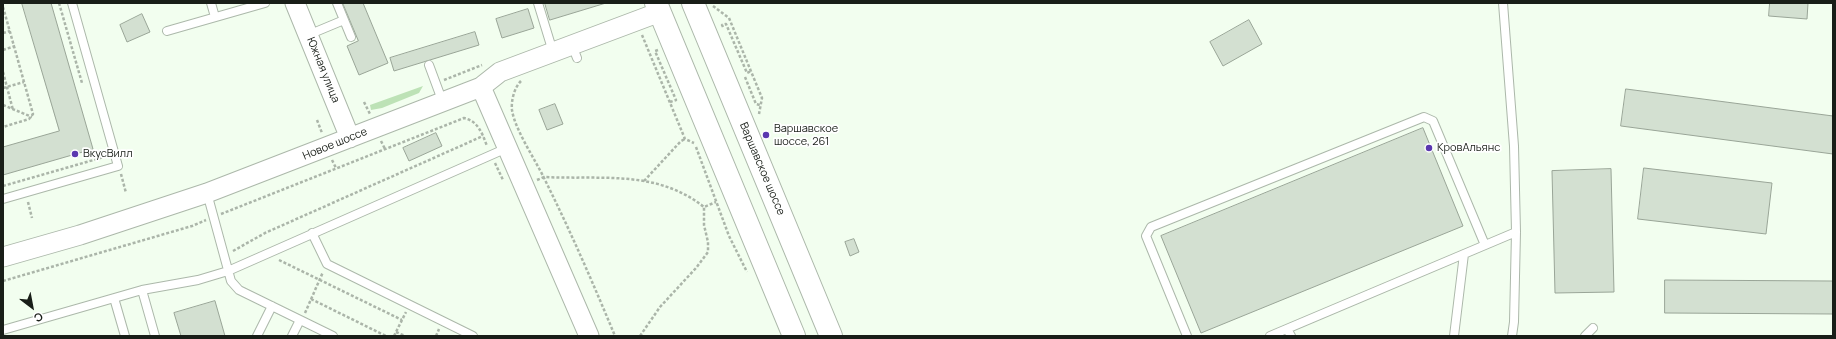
<!DOCTYPE html>
<html>
<head>
<meta charset="utf-8">
<style>
  body { margin:0 }
  #map { position:relative; width:1836px; height:339px; overflow:hidden; background:#f2feef; font-family:Manrope,sans-serif }
  canvas { display:block }
  .frame { position:absolute; inset:0; border:4px solid #191e18; pointer-events:none }
  .north { position:absolute; left:12px; top:287px; width:40px; height:40px; -webkit-text-stroke:3px #fff; paint-order:stroke; rotate:148deg; font-size:11px; font-weight:700; line-height:16px; text-align:center; color:#191e18 }
  .north::after { content:''; display:block; margin:auto; width:14px; height:18px; background:#191e18; clip-path:polygon(50% 0,100% 100%,50% 72%,0 100%) }
</style>
</head>
<body>
<div id="map">
<canvas width="1836" height="339"></canvas>
<div class="frame"></div>
<div class="north">С</div>
</div>
<script>
const ctx = document.querySelector('canvas').getContext('2d');
ctx.lineJoin = 'round';
function paint(path, color) { ctx.fillStyle = color; ctx.fill(path, 'evenodd'); }
function strokePath(path, color, width, dash) { ctx.strokeStyle = color; ctx.lineWidth = width; ctx.lineCap = dash ? 'butt' : 'round'; ctx.setLineDash(dash || []); ctx.stroke(path); }
function drawText(font, color, halo, rows, align = 'center') {
  ctx.font = font + ' Manrope,sans-serif'; ctx.lineWidth = 3.5; ctx.setLineDash([]); ctx.textBaseline = 'middle'; ctx.strokeStyle = halo; ctx.fillStyle = color; for (const [text, x, y, turn = 0] of rows) {
    ctx.save(); ctx.translate(x, y); ctx.rotate((+turn || 0) * Math.PI / 180); ctx.textAlign = isNaN(turn) ? turn : align; if (halo) ctx.strokeText(text, 0, 0); ctx.fillText(text, 0, 0); ctx.restore();
  }
}
const green = new Path2D(`
  M 423,86 L 419,93 L 382,108 L 371,110 L 370,105 Z`);
const building = new Path2D(`
  M 22,3 L 51,3 L 93,149 L 3,175 L 3,147 L 59,131 Z
  M 343,3 L 363,3 L 388,63 L 359,75 L 347,46 L 358,41 Z
  M 545,3 L 606,3 L 550,20 Z
  M 1770,3 L 1808,3 L 1807,19 L 1769,16 Z
  M 528,9 L 534,28 L 502,38 L 496,19 Z
  M 142,14 L 150,32 L 127,42 L 120,25 Z
  M 1249,20 L 1262,44 L 1223,66 L 1210,42 Z
  M 475,32 L 479,45 L 394,71 L 390,58 Z
  M 1626,89 L 1833,116 L 1833,154 L 1621,126 Z
  M 555,104 L 563,124 L 547,130 L 539,110 Z
  M 1423,128 L 1463,226 L 1201,333 L 1161,236 Z
  M 436,133 L 442,146 L 409,161 L 403,148 Z
  M 1644,168 L 1772,183 L 1766,234 L 1638,219 Z
  M 1611,169 L 1614,292 L 1555,293 L 1552,171 Z
  M 854,239 L 859,252 L 850,256 L 845,242 Z
  M 1665,280 L 1833,281 L 1833,314 L 1665,313 Z
  M 215,301 L 225,336 L 181,336 L 174,313 Z`);
const path = new Path2D(`
  M 59,3 L 82,83
  M 713,6 L 729,18 L 762,98 L 759,114
  M 3,7 L 33,114 L 29,119 L 3,127
  M 723,27 L 722,25 L 726,24 L 747,73 L 751,71
  M 3,33 L 10,31
  M 642,35 L 685,139 L 694,143
  M 3,50 L 15,46
  M 658,50 L 655,51 L 676,100 L 670,102
  M 3,72 L 13,110
  M 745,77 L 756,104 L 760,105
  M 444,80 L 482,65
  M 521,81 C 514,88 511,101 512,110 C 515,130 535,159 544,178 C 570,230 593,283 615,336
  M 3,88 L 24,82
  M 364,102 L 370,114
  M 3,105 L 32,117
  M 317,120 L 322,133
  M 381,141 L 385,149
  M 696,147 L 729,236 L 747,272
  M 332,160 L 336,168
  M 495,163 L 503,180
  M 121,174 L 126,193
  M 537,180 L 544,177 C 600,180 656,169 704,207 L 716,202
  M 644,181 L 681,141 L 685,139
  M 3,186 L 104,157 L 103,155
  M 28,202 L 32,218
  M 221,214 L 464,118 C 478,121 482,133 487,146
  M 233,251 L 265,233 L 483,136
  M 279,260 L 402,320
  M 3,281 L 192,226 L 206,220
  M 311,299 L 386,336
  M 305,313 L 323,272
  M 396,332 L 405,336
  M 394,336 L 406,312
  M 436,336 L 439,329
  M 640,336 L 660,307 L 696,268 L 708,252 L 708,242 L 704,225 L 704,207`);
const service = new Path2D(`
  M 211,3 L 215,17
  M 337,3 L 344,20
  M 538,3 L 553,52
  M 1503,3 L 1514,146 L 1516,232 L 1514,322 L 1512,336
  M 167,31 L 265,3
  M 308,35 L 344,20 L 351,37
  M 572,45 L 577,58
  M 429,65 L 442,100
  M 207,193 L 231,281 L 239,290 L 333,336
  M 3,199 L 118,166 L 72,3
  M 312,233 L 327,264 L 473,336
  M 142,290 L 155,336
  M 114,298 L 125,336
  M 1287,329 L 1291,336
  M 3,330 L 142,290 L 198,280 L 228,271 L 507,148
  M 257,336 L 272,306
  M 292,336 L 300,320
  M 1187,336 L 1146,236 L 1151,227 L 1424,117 L 1433,121 L 1485,245
  M 1270,336 L 1516,232
  M 1454,336 L 1464,254
  M 1585,336 L 1593,328`);
const tertiary = new Path2D(`
  M 295,3 L 350,138
  M 481,87 L 589,336
  M 3,257 L 80,235 L 207,193 L 481,87 L 500,72 L 660,12`);
const primary = new Path2D(`
  M 656,3 L 794,336
  M 693,3 L 831,336`);
const markers = [
  [766,135,4,"#5a37af"],
  [1429,148,4,"#5a37af"],
  [75,154,4,"#5a37af"]
];
const streetNames = [
  ["Южная улица",323,70,68],
  ["Новое шоссе",335,144,-22],
  ["Варшавское шоссе",762,169,67]
];
const poiNames = [
  ["Варшавское",774,129],
  ["шоссе, 261",774,142],
  ["КровАльянс",1437,148],
  ["ВкусВилл",83,154]
];
paint(green, '#bde2b6');
paint(building, '#d3e0d1');
strokePath(building, '#99a597', 1);
strokePath(service, '#acb8aa', 10);
strokePath(tertiary, '#acb8aa', 21);
strokePath(primary, '#acb8aa', 24);
strokePath(path, '#abb5a9', 2.5, [3, 2]);
strokePath(service, '#fff', 8);
strokePath(tertiary, '#fff', 19);
strokePath(primary, '#fff', 22);
for (const [x, y, r, color] of markers) { const dot = new Path2D(); dot.arc(x, y, r, 0, 2 * Math.PI); ctx.fillStyle = color; ctx.fill(dot); strokePath(dot, '#fff', 1.5); }
drawText('11px', '#191e18', '#fff', streetNames);
drawText('11px', '#191e18', '#fff', poiNames, 'left');
</script>
</body>
</html>
